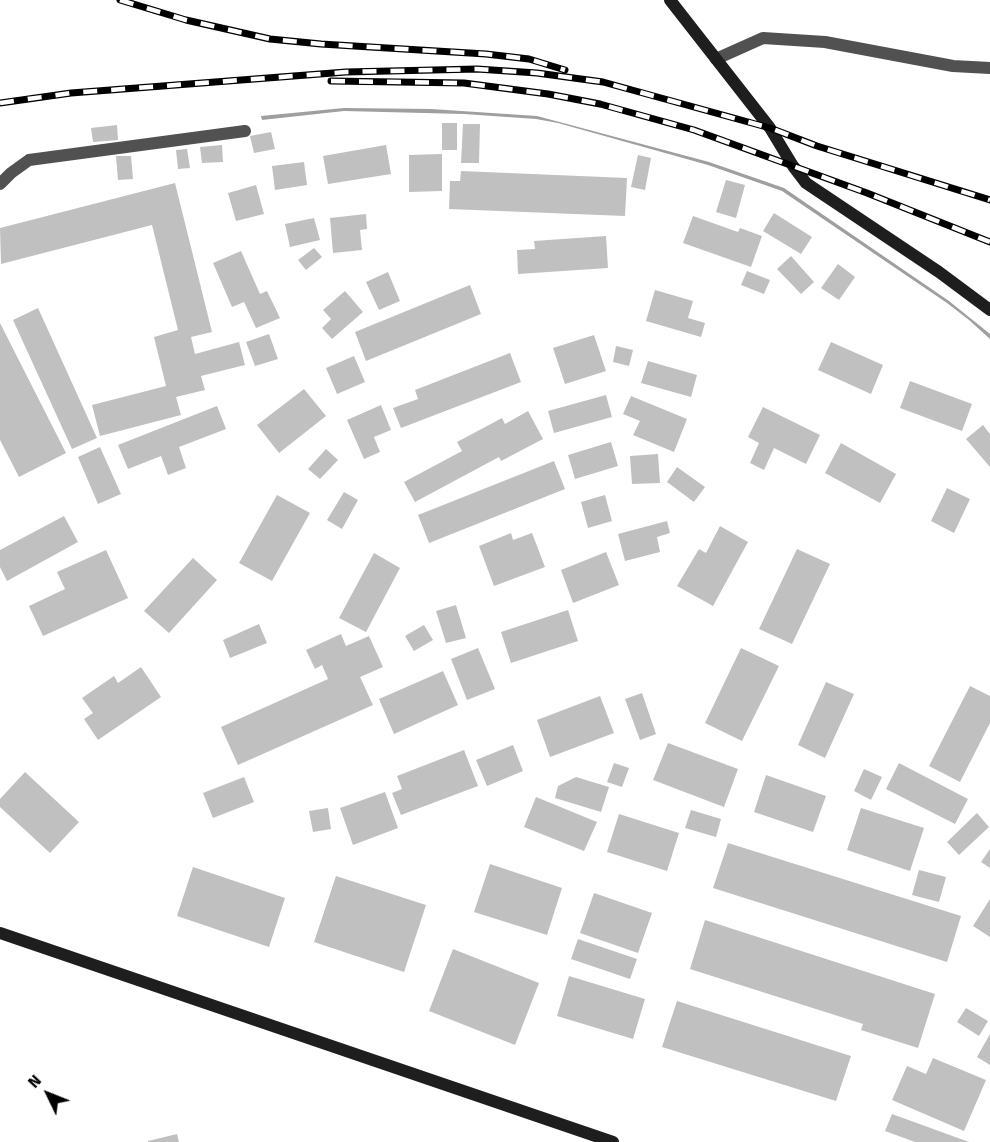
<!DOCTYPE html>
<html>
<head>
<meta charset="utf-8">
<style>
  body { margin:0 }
  #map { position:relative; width:990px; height:1142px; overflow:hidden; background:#fff; font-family:"Fira Sans",sans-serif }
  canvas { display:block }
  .north { position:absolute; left:18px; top:1064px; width:60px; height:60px; -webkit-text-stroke:4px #fff; paint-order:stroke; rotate:313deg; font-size:16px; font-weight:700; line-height:24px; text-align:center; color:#000 }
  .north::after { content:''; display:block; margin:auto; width:21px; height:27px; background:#000; clip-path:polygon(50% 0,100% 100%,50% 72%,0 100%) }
</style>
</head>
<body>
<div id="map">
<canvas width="990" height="1142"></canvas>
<div class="north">N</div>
</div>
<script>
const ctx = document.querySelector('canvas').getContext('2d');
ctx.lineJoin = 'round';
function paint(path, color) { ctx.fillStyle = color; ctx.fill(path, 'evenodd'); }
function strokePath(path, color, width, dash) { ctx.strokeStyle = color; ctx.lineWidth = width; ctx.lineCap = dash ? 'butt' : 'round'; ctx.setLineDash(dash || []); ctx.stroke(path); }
const water = new Path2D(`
  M 344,108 L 431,109 L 537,116 L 709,162 L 784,188 L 949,301 L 990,334 L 990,339 L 969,320 L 947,303 L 782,191 L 708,165 L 558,123 L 536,119 L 464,114 L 344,111 L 262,120 L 261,116 Z`);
const building = new Path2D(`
  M 442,123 L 457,123 L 457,150 L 442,150 Z
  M 463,124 L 480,124 L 479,163 L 461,163 Z
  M 117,125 L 118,140 L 93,142 L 91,128 Z
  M 271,132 L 275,149 L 254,153 L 250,136 Z
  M 222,145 L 223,162 L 202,163 L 200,147 Z
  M 386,145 L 391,174 L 328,184 L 323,156 Z
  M 187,149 L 190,168 L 178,169 L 176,150 Z
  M 442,154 L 442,191 L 409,192 L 409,155 Z
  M 638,155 L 651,158 L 645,190 L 631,187 Z
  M 116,156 L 131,156 L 133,179 L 118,180 Z
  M 304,162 L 307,185 L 275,190 L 272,166 Z
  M 461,171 L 627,178 L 625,216 L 449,209 L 450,181 L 460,181 Z
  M 726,180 L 745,185 L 736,218 L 716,212 Z
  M 175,183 L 212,332 L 191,337 L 195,354 L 239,342 L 245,365 L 201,376 L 205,390 L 176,397 L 181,415 L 100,436 L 92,405 L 166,386 L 154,337 L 178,330 L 152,225 L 1,264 L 0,228 Z
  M 256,185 L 264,214 L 236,221 L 228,193 Z
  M 774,213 L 812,237 L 801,254 L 763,231 Z
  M 366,214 L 367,229 L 360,230 L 362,250 L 333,253 L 330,218 Z
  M 693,216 L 738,232 L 740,228 L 762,236 L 751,267 L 683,243 Z
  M 314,218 L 320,240 L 290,247 L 285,224 Z
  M 606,236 L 608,268 L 518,274 L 517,250 L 535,249 L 534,241 Z
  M 314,248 L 322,257 L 306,270 L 298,260 Z
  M 241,251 L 260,294 L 267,291 L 280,318 L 256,328 L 244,302 L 232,307 L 213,263 Z
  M 791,256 L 814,282 L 801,294 L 777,269 Z
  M 838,264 L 855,277 L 839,300 L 821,288 Z
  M 747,271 L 770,280 L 764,294 L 741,285 Z
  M 388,272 L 400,301 L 379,310 L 366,282 Z
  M 470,285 L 481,314 L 366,361 L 355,332 Z
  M 655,290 L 693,301 L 688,318 L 705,323 L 701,337 L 646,321 Z
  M 345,291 L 363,312 L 332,339 L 322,328 L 331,319 L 323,310 Z
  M 38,308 L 97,438 L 72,449 L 13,320 Z
  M 0,323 L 66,453 L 19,477 L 0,440 Z
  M 269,334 L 278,359 L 255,366 L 246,342 Z
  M 594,335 L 606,371 L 565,384 L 553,348 Z
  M 831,342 L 883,365 L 871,394 L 818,370 Z
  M 616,346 L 633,350 L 629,366 L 613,362 Z
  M 510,353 L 521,382 L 401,428 L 393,408 L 418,399 L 415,390 Z
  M 354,356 L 365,382 L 337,394 L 326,368 Z
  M 648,361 L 697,375 L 691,397 L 641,383 Z
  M 910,381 L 972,404 L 962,431 L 900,408 Z
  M 304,389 L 326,416 L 279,453 L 257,425 Z
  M 606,395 L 612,417 L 554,433 L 548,411 Z
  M 631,396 L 687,419 L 674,452 L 633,435 L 640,421 L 623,414 Z
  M 381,405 L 391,430 L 374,437 L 380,452 L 364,459 L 347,420 Z
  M 217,406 L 226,429 L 179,447 L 186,468 L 168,475 L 161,456 L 128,469 L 118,445 Z
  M 763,407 L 820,435 L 806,464 L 774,448 L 764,470 L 750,463 L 759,443 L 748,437 Z
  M 528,411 L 543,439 L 501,461 L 499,457 L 415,502 L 404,482 L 462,451 L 457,442 L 502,418 L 505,424 Z
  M 983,425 L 990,434 L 990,467 L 966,439 Z
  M 611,442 L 618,466 L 575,479 L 568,455 Z
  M 841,443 L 896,474 L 880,503 L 825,473 Z
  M 100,447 L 121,494 L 98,504 L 78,457 Z
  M 326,449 L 338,460 L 320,479 L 308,469 Z
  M 658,454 L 660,483 L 632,484 L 630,456 Z
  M 554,461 L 565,489 L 429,543 L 418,515 Z
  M 677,467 L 705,487 L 694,502 L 667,482 Z
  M 947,488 L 970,499 L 954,533 L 931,521 Z
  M 344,492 L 358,500 L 342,529 L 327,520 Z
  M 277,495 L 310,513 L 272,581 L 239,563 Z
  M 605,495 L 612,521 L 588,528 L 581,502 Z
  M 64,516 L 78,542 L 7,581 L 0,567 L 0,550 Z
  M 667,521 L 670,533 L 657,537 L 660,552 L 625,561 L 618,534 Z
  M 720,526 L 748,542 L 713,606 L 677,586 L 699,549 L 706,553 Z
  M 511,533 L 513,540 L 532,533 L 545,567 L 494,586 L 479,546 Z
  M 797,549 L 830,564 L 792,644 L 759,629 Z
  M 106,550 L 128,598 L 43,636 L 29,606 L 65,589 L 57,572 Z
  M 606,552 L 619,585 L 573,603 L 561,570 Z
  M 374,553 L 400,568 L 366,632 L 339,618 Z
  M 193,558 L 217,580 L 169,633 L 144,611 Z
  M 456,605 L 466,638 L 446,643 L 436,611 Z
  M 568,610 L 578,641 L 511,663 L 501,632 Z
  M 259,624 L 267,643 L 230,658 L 223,640 Z
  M 424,625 L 433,640 L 414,651 L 405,636 Z
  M 341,634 L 346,646 L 369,636 L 383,667 L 360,677 L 373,705 L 238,765 L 221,727 L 328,679 L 322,665 L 315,669 L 306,650 Z
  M 478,648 L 495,689 L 467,700 L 451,659 Z
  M 741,648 L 779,666 L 742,741 L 705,723 Z
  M 141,667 L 161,697 L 98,740 L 84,719 L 93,713 L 82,698 L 114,676 L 118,683 Z
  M 443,671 L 458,705 L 394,734 L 379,699 Z
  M 826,682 L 854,694 L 825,758 L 798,745 Z
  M 970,686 L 990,696 L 990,723 L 960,782 L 929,766 Z
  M 642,693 L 656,734 L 640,740 L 625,699 Z
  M 600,696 L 614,733 L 550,757 L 537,720 Z
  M 668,743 L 738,769 L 724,807 L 653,780 Z
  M 513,745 L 523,771 L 487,786 L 476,760 Z
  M 464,750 L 478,786 L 401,815 L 392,793 L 402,789 L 397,776 Z
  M 614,763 L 629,768 L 622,787 L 607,782 Z
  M 899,763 L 968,799 L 955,824 L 886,789 Z
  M 864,769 L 882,777 L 871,800 L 854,791 Z
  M 25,772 L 79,822 L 50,853 L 0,807 L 0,799 Z
  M 766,775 L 826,796 L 813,832 L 754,812 Z
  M 244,777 L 254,802 L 213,818 L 203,793 Z
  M 576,777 L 609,787 L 601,812 L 555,798 L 558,786 Z
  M 385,792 L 398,828 L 353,845 L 340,808 Z
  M 536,797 L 597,822 L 584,851 L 524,827 Z
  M 328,808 L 331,829 L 313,832 L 309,811 Z
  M 861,808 L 924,828 L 910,871 L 847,850 Z
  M 691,810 L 721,819 L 716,837 L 685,828 Z
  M 977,813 L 989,827 L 959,855 L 947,842 Z
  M 619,814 L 679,833 L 667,871 L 607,852 Z
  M 728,843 L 961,916 L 947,962 L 713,888 Z
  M 990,849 L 990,868 L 981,862 Z
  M 490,864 L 562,888 L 547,935 L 474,912 Z
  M 193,867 L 285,898 L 269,947 L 177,916 Z
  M 919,870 L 946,877 L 939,902 L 912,895 Z
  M 336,876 L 426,905 L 404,972 L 314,942 Z
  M 594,893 L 652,913 L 638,953 L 580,933 Z
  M 990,899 L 990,937 L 973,926 Z
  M 705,920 L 935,994 L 918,1048 L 861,1030 L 863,1024 L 690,969 Z
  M 578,939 L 637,959 L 630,979 L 571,959 Z
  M 453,949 L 539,983 L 515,1045 L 429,1011 Z
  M 569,976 L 645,999 L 633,1039 L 557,1016 Z
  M 677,1001 L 851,1056 L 836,1101 L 662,1047 Z
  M 966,1008 L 988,1021 L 979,1036 L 957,1022 Z
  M 990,1034 L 990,1065 L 977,1057 Z
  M 933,1058 L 986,1080 L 964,1131 L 892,1100 L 907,1066 L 926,1074 Z
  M 892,1114 L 969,1142 L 915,1142 L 885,1131 Z
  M 177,1134 L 179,1142 L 148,1142 L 148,1141 Z`);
const street = new Path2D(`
  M 716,59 L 763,38 L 825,42 L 953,66 L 990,68
  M 0,184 L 11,173 L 29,160 L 245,131`);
const secondary = new Path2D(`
  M 670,0 L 770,128 L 793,166 L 806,183 L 939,272 L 990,310
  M 0,933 L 613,1142`);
const rail = new Path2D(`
  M 120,0 L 186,20 L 270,39 L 321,44 L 486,54 L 529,59 L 565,70
  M 331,81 L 464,83 L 548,94 L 600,104 L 694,130 L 867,193 L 990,242
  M 0,103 L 71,93 L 346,72 L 477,69 L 537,73 L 603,82 L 770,128 L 817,146 L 990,200`);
paint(water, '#9f9f9f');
paint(building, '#c0c0c0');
strokePath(street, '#515151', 12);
strokePath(secondary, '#1e1e1e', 12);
strokePath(rail, '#000', 7);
strokePath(rail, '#fff', 4.5, [14]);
</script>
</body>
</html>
